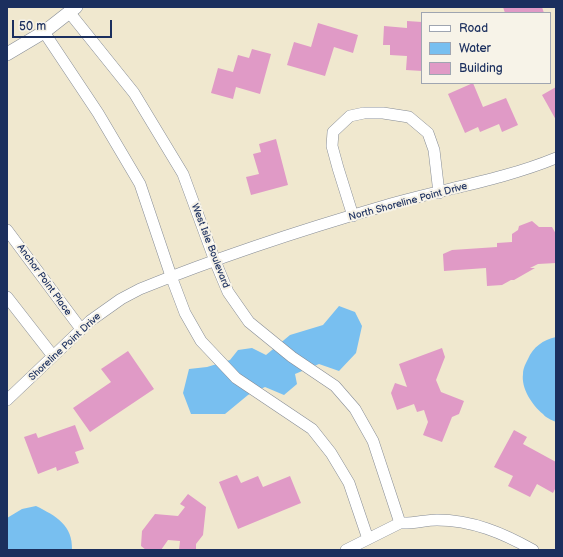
<!DOCTYPE html>
<html>
<head>
<meta charset="utf-8">
<style>
  body { margin:0 }
  #map { position:relative; width:563px; height:557px; overflow:hidden; background:#f0e8cf; font-family:"Balsamiq Sans",sans-serif }
  canvas { display:block }
  .frame { position:absolute; inset:0; border:8px solid #1b2f5e; pointer-events:none }
  .legend { position:absolute; left:421px; top:12px; width:130px; height:72px; box-sizing:border-box; background:#f7f3e8; border:1px solid #9fa5b1; margin:0; padding:5px 7px; list-style:none; font-size:12px; color:#1b2f5e }
  .legend li { display:flex; align-items:center; gap:8px; height:20px }
  .legend b { width:20px; border:1px solid #9fa5b1 }
  .scale { position:absolute; left:12px; top:20px; width:100px; height:18px; box-sizing:border-box; border:2px solid #1b2f5e; border-top:0; padding-left:5px; font-size:12px; line-height:14px; white-space:nowrap; color:#1b2f5e; -webkit-text-stroke:3px #f7f3e8; paint-order:stroke }
</style>
</head>
<body>
<div id="map">
<canvas width="563" height="557"></canvas>
<div class="frame"></div>
<ul class="legend">
<li><b style="height:5px;background:#fff"></b>Road</li>
<li><b style="height:11px;background:#78bff0"></b>Water</li>
<li><b style="height:11px;background:#e09ac6"></b>Building</li>
</ul>
<div class="scale">50 m</div>
</div>
<script>
const ctx = document.querySelector('canvas').getContext('2d');
ctx.lineJoin = 'round';
function paint(path, color) { ctx.fillStyle = color; ctx.fill(path, 'evenodd'); }
function strokePath(path, color, width, dash) { ctx.strokeStyle = color; ctx.lineWidth = width; ctx.lineCap = dash ? 'butt' : 'round'; ctx.setLineDash(dash || []); ctx.stroke(path); }
function drawText(font, color, halo, rows, align = 'center') {
  ctx.font = font + ' "Balsamiq Sans",sans-serif'; ctx.lineWidth = 4; ctx.setLineDash([]); ctx.textBaseline = 'middle'; ctx.strokeStyle = halo; ctx.fillStyle = color; for (const [text, x, y, turn = 0] of rows) {
    ctx.save(); ctx.translate(x, y); ctx.rotate((+turn || 0) * Math.PI / 180); ctx.textAlign = isNaN(turn) ? turn : align; if (halo) ctx.strokeText(text, 0, 0); ctx.fillText(text, 0, 0); ctx.restore();
  }
}
const water = new Path2D(`
  M 339,306 L 355,312 L 362,326 L 356,353 L 339,371 L 319,364 L 295,374 L 297,384 L 284,395 L 265,387 L 248,395 L 225,414 L 191,414 L 183,393 L 189,369 L 207,367 L 230,360 L 238,350 L 252,348 L 266,355 L 290,335 L 323,325 Z
  M 556,337 L 556,422 C 552,420 546,418 543,414 C 532,405 521,388 523,374 C 523,368 526,363 528,359 C 533,347 543,340 556,337 Z
  M 36,506 C 56,516 73,525 72,550 L 7,550 L 7,518 L 22,509 Z`);
const building = new Path2D(`
  M 503,7 L 542,7 L 544,13 L 505,13 Z
  M 407,21 L 422,22 L 422,71 L 406,70 L 407,56 L 390,55 L 390,45 L 383,45 L 384,26 L 407,28 Z
  M 318,23 L 358,35 L 353,53 L 334,47 L 325,76 L 287,65 L 294,42 L 311,47 Z
  M 252,49 L 271,54 L 260,94 L 236,87 L 233,99 L 211,93 L 218,68 L 233,72 L 238,55 L 249,58 Z
  M 473,83 L 483,107 L 506,98 L 518,125 L 502,132 L 499,124 L 480,132 L 478,127 L 465,133 L 448,94 Z
  M 556,87 L 556,120 L 542,95 Z
  M 276,139 L 288,185 L 251,195 L 246,177 L 259,174 L 253,154 L 261,152 L 259,144 Z
  M 532,221 L 539,227 L 552,227 L 556,234 L 556,263 L 538,264 L 530,268 L 535,268 L 514,280 L 511,280 L 502,285 L 487,286 L 486,268 L 444,271 L 443,254 L 452,250 L 497,247 L 497,243 L 512,242 L 512,234 L 518,230 L 519,226 Z
  M 442,348 L 445,357 L 436,380 L 441,392 L 464,401 L 459,414 L 452,417 L 442,442 L 423,435 L 428,422 L 424,410 L 417,412 L 414,404 L 397,410 L 391,393 L 395,383 L 407,387 L 399,364 Z
  M 128,351 L 154,389 L 90,432 L 73,408 L 111,382 L 101,369 Z
  M 75,425 L 84,449 L 75,452 L 79,463 L 57,471 L 56,467 L 38,474 L 24,437 L 36,433 L 38,438 Z
  M 514,430 L 527,437 L 523,444 L 556,462 L 556,487 L 553,493 L 537,484 L 530,497 L 508,486 L 513,476 L 494,467 Z
  M 237,475 L 241,483 L 258,476 L 263,487 L 290,476 L 301,503 L 238,529 L 219,482 Z
  M 188,494 L 206,507 L 203,535 L 196,544 L 196,550 L 179,550 L 180,541 L 168,540 L 161,550 L 146,550 L 141,546 L 142,531 L 155,514 L 178,516 L 185,507 L 180,504 Z`);
const minor = new Path2D(`
  M 69,12 L 134,93 L 183,174 L 215,261 L 228,292 L 249,322 L 292,357 L 335,386 L 355,409 L 373,441 L 400,523
  M 44,32 L 98,113 L 140,184 L 171,276 L 185,313 L 201,341 L 236,378 L 312,429 L 331,453 L 349,483 L 368,539
  M 353,216 L 338,168 L 332,146 L 333,132 L 350,116 L 364,113 L 383,113 L 409,117 L 428,133 L 434,150 L 439,193
  M 7,230 L 81,329
  M 7,297 L 53,356
  M 7,400 L 90,321 L 121,299 L 140,289 C 219,257 301,230 384,206 C 441,189 500,181 556,158
  M 346,550 L 400,523 C 413,524 425,520 437,520 C 472,520 503,533 533,550`);
const tertiary = new Path2D(`
  M 7,54 L 44,32 L 76,7`);
const streetNames = [
  ["North Shoreline Point Drive",408,202,-15],
  ["West Isle Boulevard",210,246,69],
  ["Anchor Point Place",44,280,54],
  ["Shoreline Point Drive",65,347,-43]
];
paint(water, '#78bff0');
paint(building, '#e09ac6');
strokePath(minor, '#868c96', 12);
strokePath(tertiary, '#868c96', 14);
strokePath(minor, '#fff', 11);
strokePath(tertiary, '#fff', 13);
drawText('10px', '#1b2f5e', '#f7f3e8', streetNames);
</script>
</body>
</html>
